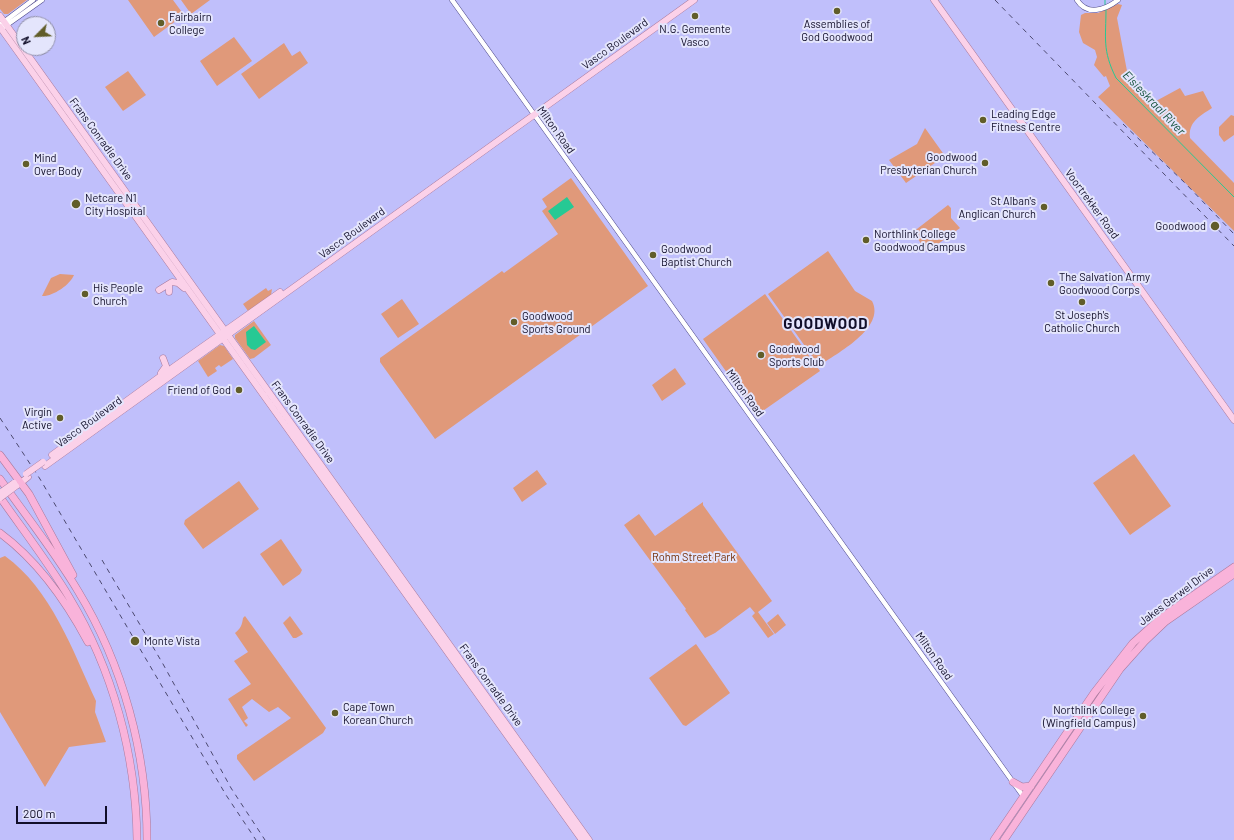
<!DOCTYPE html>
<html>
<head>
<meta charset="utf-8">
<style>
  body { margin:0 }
  #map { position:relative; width:1234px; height:840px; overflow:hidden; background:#c0bffb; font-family:Barlow,sans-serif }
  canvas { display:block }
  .north { position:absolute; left:16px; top:16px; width:40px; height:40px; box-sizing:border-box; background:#e4e5fc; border:1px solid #908fa8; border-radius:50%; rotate:246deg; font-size:11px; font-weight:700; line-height:16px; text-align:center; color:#110e29 }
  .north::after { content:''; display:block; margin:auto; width:14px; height:18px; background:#615d29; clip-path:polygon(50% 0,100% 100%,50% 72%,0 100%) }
  .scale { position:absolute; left:16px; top:806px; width:91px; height:18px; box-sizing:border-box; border:2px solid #110e29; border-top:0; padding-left:5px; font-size:12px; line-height:14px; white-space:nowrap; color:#110e29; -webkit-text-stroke:3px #e4e5fc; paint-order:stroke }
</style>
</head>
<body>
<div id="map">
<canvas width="1234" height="840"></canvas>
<div class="north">N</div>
<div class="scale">200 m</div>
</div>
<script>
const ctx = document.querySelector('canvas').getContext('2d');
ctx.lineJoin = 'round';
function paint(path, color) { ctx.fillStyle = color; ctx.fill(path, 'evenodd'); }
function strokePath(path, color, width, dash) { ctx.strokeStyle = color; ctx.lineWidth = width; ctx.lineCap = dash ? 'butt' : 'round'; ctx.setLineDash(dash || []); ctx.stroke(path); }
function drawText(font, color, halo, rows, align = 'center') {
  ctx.font = font + ' Barlow,sans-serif'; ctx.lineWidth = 4; ctx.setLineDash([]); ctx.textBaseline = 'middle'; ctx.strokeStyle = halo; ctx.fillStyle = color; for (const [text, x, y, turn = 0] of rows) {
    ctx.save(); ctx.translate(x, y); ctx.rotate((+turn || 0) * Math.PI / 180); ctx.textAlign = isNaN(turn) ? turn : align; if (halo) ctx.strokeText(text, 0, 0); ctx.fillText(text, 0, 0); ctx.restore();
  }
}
const green = new Path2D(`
  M 0,0 L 27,0 L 8,14 L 4,14 L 0,9 Z
  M 128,0 L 173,0 L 184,15 L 154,37 Z
  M 181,0 L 210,0 L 191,14 Z
  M 1118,4 L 1122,5 L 1117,18 L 1127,71 L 1156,101 L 1180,88 L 1185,96 L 1203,91 L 1212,108 C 1200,116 1188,122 1190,138 L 1234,183 L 1234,231 L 1098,97 L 1110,86 L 1106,76 L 1104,77 L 1094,65 L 1097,57 L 1095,50 L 1083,43 L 1079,32 L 1081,15 L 1085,13 L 1098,13 Z
  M 234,37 L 252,61 L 217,86 L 200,61 Z
  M 284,43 L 292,56 L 300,51 L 308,63 L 259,99 L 241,74 Z
  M 128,71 L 146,95 L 123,111 L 105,87 Z
  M 1231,115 L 1234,116 L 1234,135 L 1224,142 L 1219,135 L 1219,127 Z
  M 925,128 L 945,156 L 906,183 L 889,160 L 917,144 Z
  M 571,178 L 648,286 L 435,439 L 380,362 L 380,358 L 502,271 L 504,273 L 558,234 L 542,211 L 547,207 L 542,199 Z
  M 948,205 L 951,208 L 951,218 L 960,228 L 927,252 L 913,232 Z
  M 828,251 L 855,291 L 872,301 C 886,328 837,353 819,366 L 768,294 Z
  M 60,274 L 74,275 C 70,285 52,297 42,296 L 51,278 Z
  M 266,288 L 268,291 L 272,289 L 271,295 L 248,311 L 243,304 Z
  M 765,294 L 820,371 L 757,415 L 703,339 Z
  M 402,299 L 419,324 L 398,338 L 381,314 Z
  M 254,321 L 271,345 L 254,358 L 250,359 L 235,338 L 235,335 Z
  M 220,345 L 224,346 L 233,359 L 221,367 L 219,365 L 215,368 L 217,371 L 208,377 L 198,361 Z
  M 675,368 L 686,384 L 662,401 L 652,385 Z
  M 1134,454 L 1171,506 L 1130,535 L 1093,483 Z
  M 537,470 L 547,484 L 522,502 L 513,488 Z
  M 239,481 L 259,509 L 203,549 L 184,524 L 185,520 Z
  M 703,502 L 703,505 L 772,601 L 758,612 L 774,634 L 768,638 L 752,616 L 755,613 L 750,607 L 715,633 L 705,638 L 685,610 L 686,609 L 624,525 L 639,514 L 655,536 Z
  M 281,539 L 302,570 L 300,574 L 283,586 L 260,554 Z
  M 5,556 C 51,589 73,651 96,701 L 95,712 L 106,742 L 69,747 L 45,787 L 0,712 L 0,558 Z
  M 778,614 L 786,625 L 775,634 L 767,623 Z
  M 245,616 L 326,728 L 323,733 L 254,781 L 237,759 L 237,755 L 291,718 L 278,707 L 269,712 L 252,699 L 242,707 L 248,718 L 244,721 L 248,725 L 246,727 L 228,699 L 251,684 L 234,661 L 248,652 L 235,633 C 241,628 242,625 243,618 Z
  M 290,616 L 303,634 L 296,638 L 293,638 L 283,623 Z
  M 696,644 L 730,693 L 686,726 L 683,725 L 649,678 Z`);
const water = new Path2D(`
  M 567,197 L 574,207 L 555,220 L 548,211 Z
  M 254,326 L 266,342 L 255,350 L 251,349 L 247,345 L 246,332 Z`);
const stream = new Path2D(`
  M 1105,0 L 1105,5
  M 1106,9 C 1106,38 1102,50 1116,78 L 1234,197`);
const minor = new Path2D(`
  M 452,0 L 1023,796
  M 1077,0 C 1087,16 1105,10 1118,0
  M 1,24 L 33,0
  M 4,27 L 42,0`);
const major = new Path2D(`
  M 934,0 L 1234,420
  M 0,16 L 589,840
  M 0,27 L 582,840
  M 169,284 L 169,292
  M 159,290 L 172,282 L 178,283 L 184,288
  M 161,373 L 166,366 L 163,358
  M 52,455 L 158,378 L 280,292
  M 45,466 L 694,0
  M 18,485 L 28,477`);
const highway = new Path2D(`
  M 0,455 L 29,494 L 73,575
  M 0,479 C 26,516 55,552 78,591 C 123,665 147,753 147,840
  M 0,497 C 23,530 48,562 69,597 C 113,670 136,755 137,840
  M 0,533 C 38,561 66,601 88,642
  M 1013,782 L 1022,787 L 1031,786
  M 994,840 L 1094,693 L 1133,643 L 1162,617 L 1234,567
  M 1004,840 L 1120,669 L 1145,641 L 1165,622 L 1234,574`);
const rail = new Path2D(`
  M 995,0 L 1234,246
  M 1123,124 L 1185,183 L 1234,234
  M 0,418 L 40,479 L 226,795 L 256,840
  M 102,560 L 163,664 L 231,788 L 265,840`);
const majorBridge = new Path2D(`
  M 26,474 L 43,462
  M 0,493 L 14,483
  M 0,498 L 16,486`);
const markers = [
  [837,11,4,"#615d29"],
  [695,16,4,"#615d29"],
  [161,23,4,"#615d29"],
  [983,120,4,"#615d29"],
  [985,163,4,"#615d29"],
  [26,164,4,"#615d29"],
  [76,204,5,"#615d29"],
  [1044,207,4,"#615d29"],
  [1215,226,5,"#615d29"],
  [866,240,4,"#615d29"],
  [653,255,4,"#615d29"],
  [1051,283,4,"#615d29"],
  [85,294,4,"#615d29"],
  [1082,302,4,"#615d29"],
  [514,322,4,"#615d29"],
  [761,355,4,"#615d29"],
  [239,390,4,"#615d29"],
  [60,418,4,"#615d29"],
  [135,641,5,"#615d29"],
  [335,713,4,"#615d29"],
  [1143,716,4,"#615d29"]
];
const poiNames = [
  ["Fairbairn",169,17],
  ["College",169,30],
  ["Assemblies of",837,24,"center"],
  ["God Goodwood",837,37,"center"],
  ["N.G. Gemeente",695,29,"center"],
  ["Vasco",695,42,"center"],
  ["Leading Edge",991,114],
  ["Fitness Centre",991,127],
  ["Goodwood",977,157,"right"],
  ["Presbyterian Church",977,170,"right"],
  ["Mind",34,158],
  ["Over Body",34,171],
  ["Netcare N1",85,198],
  ["City Hospital",85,211],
  ["St Alban's",1036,201,"right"],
  ["Anglican Church",1036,214,"right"],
  ["Goodwood",1206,226,"right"],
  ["Northlink College",874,234],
  ["Goodwood Campus",874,247],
  ["Goodwood",661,249],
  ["Baptist Church",661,262],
  ["The Salvation Army",1059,277],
  ["Goodwood Corps",1059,290],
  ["His People",93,288],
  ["Church",93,301],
  ["St Joseph's",1082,315,"center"],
  ["Catholic Church",1082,328,"center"],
  ["Goodwood",522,316],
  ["Sports Ground",522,329],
  ["Goodwood",769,349],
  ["Sports Club",769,362],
  ["Friend of God",231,390,"right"],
  ["Virgin",52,412,"right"],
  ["Active",52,425,"right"],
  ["Monte Vista",144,641],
  ["Cape Town",343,707],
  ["Korean Church",343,720],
  ["Northlink College",1135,710,"right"],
  ["(Wingfield Campus)",1135,723,"right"]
];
const streetNames = [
  ["Vasco Boulevard",615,44,-36],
  ["Milton Road",556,130,54],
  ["Frans Conradie Drive",101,139,54],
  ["Voortrekker Road",1092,204,54],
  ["Vasco Boulevard",352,233,-36],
  ["Milton Road",745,393,54],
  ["Vasco Boulevard",89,422,-36],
  ["Frans Conradie Drive",303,422,54],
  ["Jakes Gerwel Drive",1176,596,-37],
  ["Milton Road",934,656,55],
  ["Frans Conradie Drive",491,685,54]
];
const parkNames = [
  ["Rohm Street Park",694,557]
];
const waterNames = [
  ["Elsieskraal River",1154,103,46]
];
const districtNames = [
  ["GOODWOOD",826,324]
];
paint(green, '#e0997a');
paint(water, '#26c994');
strokePath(stream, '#26c994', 1);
strokePath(minor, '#4e4a8b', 5.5);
strokePath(major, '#a8799c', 7);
strokePath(highway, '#a8799c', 8);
strokePath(minor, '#fff', 4.5);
strokePath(major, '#fbd1e9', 6);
strokePath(highway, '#f9b3da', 7);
strokePath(rail, '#4b486e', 1, [5, 5]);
strokePath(majorBridge, '#a8799c', 7, []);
strokePath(majorBridge, '#fbd1e9', 6);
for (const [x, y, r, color] of markers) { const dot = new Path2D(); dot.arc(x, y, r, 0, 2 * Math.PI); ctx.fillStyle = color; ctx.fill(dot); strokePath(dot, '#e4e5fc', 1.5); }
drawText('11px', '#110e29', '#e4e5fc', poiNames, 'left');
drawText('11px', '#110e29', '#e4e5fc', streetNames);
drawText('11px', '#732e07', '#e4e5fc', parkNames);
drawText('italic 12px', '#17533d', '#e4e5fc', waterNames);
ctx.letterSpacing = '1px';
drawText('bold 15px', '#110e29', '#e4e5fc', districtNames);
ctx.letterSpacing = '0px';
</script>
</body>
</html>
